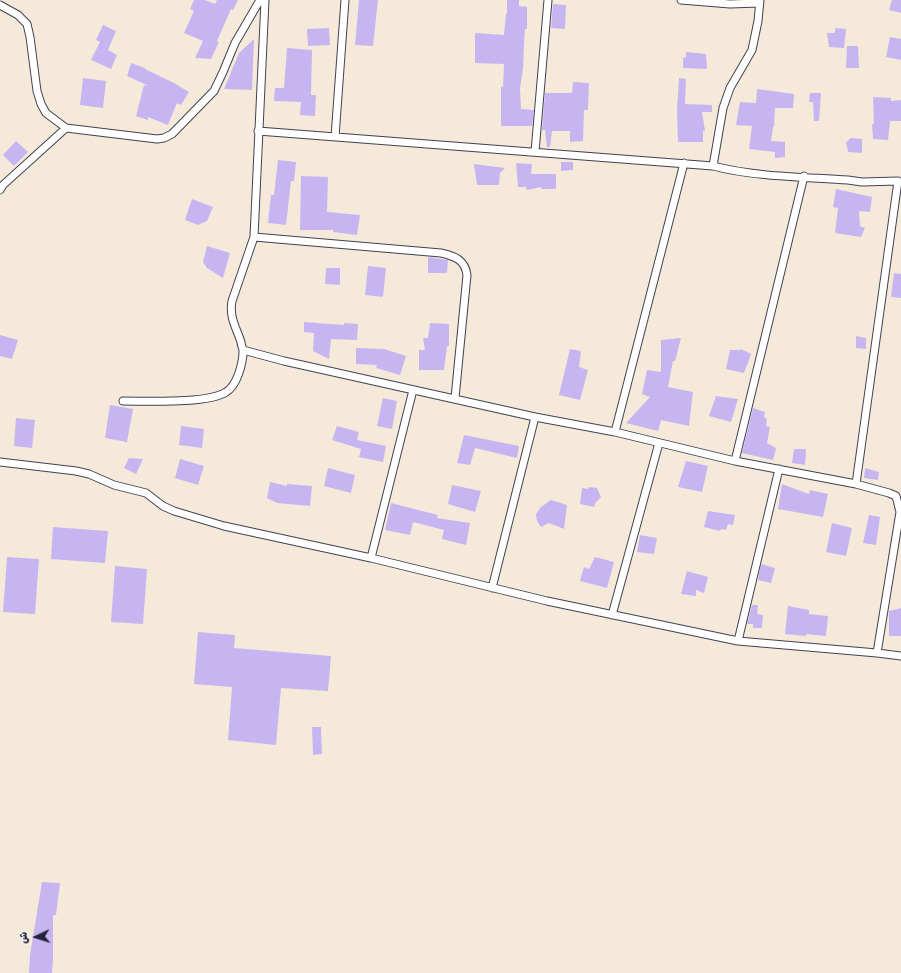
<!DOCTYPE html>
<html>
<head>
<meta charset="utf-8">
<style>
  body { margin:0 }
  #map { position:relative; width:901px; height:973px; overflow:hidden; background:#f5eada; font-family:Kalam,"Playpen Sans Arabic",sans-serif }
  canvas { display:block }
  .north { position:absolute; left:16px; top:917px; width:40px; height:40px; -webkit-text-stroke:3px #f6f6f2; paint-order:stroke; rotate:266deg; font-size:11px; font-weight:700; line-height:16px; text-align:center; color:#22223b }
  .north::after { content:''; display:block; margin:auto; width:14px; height:18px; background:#22223b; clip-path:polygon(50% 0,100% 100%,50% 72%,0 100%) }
</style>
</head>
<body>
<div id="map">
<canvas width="901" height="973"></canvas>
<div class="north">ش</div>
</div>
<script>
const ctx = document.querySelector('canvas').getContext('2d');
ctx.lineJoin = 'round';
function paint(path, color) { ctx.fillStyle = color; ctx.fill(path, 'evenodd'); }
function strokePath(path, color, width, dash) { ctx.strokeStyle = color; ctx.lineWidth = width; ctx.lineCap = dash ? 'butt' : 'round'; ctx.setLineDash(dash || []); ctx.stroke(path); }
const building = new Path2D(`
  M 194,0 L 205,0 L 215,4 L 217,0 L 238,0 L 233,10 L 231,9 L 217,41 L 219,42 L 211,59 L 195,58 L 203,41 L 184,33 L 194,11 L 190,9 Z
  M 359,0 L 378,0 L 373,46 L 355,45 Z
  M 507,0 L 519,0 L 519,6 L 527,7 L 527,29 L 525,29 L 524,45 L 523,69 L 520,88 L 521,109 L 534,110 L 532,126 L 501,126 L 501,87 L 503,87 L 504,64 L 475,63 L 475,33 L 504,35 L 506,14 L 507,14 Z
  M 892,0 L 901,0 L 901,13 L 889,10 Z
  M 553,4 L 566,5 L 565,29 L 551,28 Z
  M 103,25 L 116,31 L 108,50 L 117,55 L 111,69 L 91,60 L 100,42 L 96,40 Z
  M 329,28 L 330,45 L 308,46 L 307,29 Z
  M 835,28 L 846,29 L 844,48 L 829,47 L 827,33 L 835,33 Z
  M 890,37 L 901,39 L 901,60 L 886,57 Z
  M 254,39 L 252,90 L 224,89 L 239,53 Z
  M 847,46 L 858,46 L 859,68 L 846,68 Z
  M 287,48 L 312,50 L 311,95 L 316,95 L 315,116 L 300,115 L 301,102 L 274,101 L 275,88 L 284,88 Z
  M 686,52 L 706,54 L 707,69 L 683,68 L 683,58 L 686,57 Z
  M 131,63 L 145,68 L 145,69 L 174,83 L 189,92 L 181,105 L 177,103 L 168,125 L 148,117 L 148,120 L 136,116 L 144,85 L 149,86 L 127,76 Z
  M 83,78 L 106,81 L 103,108 L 80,105 Z
  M 679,78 L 686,79 L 685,104 L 712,105 L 712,112 L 702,112 L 705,131 L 703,131 L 703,142 L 678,142 L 677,111 Z
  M 573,82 L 589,83 L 588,110 L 584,110 L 583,141 L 570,142 L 570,131 L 552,131 L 550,147 L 547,147 L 545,130 L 542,130 L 545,93 L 572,93 Z
  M 757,89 L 794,94 L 793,108 L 775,108 L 774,127 L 773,127 L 771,141 L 785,142 L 785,157 L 775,158 L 775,152 L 749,149 L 752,126 L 736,125 L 740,102 L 756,103 Z
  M 810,93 L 821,93 L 819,121 L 814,121 L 813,102 L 809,102 Z
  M 873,97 L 891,98 L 891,101 L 901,100 L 901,121 L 890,121 L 888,140 L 873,139 L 872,124 L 874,124 Z
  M 850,138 L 862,139 L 862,153 L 848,152 L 846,142 L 848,141 Z
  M 16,141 L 28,152 L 14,166 L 3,155 Z
  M 278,160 L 296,162 L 294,181 L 291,181 L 286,225 L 268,223 L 271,195 L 274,195 Z
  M 561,162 L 573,162 L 573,170 L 561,171 Z
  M 516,163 L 532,164 L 531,174 L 556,174 L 556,189 L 541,189 L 541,187 L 527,190 L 526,187 L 518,187 Z
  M 474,164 L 505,168 L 500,173 L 499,185 L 477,185 Z
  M 301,176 L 328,177 L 327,212 L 360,215 L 357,235 L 333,232 L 333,230 L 300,230 Z
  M 836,189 L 872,197 L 870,212 L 859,211 L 860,226 L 865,228 L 861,237 L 835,233 L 838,208 L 833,207 Z
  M 192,199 L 213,207 L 207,221 L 198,225 L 185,220 Z
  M 207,246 L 230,253 L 223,278 L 207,268 L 203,262 Z
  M 428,257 L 448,260 L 447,273 L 428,273 Z
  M 368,266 L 386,268 L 383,297 L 365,295 Z
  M 326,268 L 340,268 L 340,285 L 325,284 Z
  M 894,273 L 901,274 L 901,298 L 891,297 Z
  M 304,322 L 344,325 L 344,323 L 358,324 L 357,340 L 331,339 L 329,359 L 313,351 L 314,333 L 304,332 Z
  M 430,323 L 449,324 L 449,346 L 447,346 L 444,370 L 419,370 L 419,350 L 425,350 L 423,338 L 428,338 Z
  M 0,335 L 18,340 L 12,359 L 0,356 Z
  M 856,336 L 866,338 L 866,349 L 856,348 Z
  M 681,338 L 675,361 L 673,361 L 668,387 L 693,392 L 689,426 L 661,420 L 658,431 L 626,423 L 650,397 L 642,394 L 647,370 L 661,372 L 661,340 Z
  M 356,348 L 384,349 L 406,356 L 400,375 L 376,368 L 377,365 L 356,364 Z
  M 570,349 L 581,351 L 579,367 L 588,370 L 580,400 L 559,395 Z
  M 741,349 L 751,354 L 744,373 L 726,369 L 730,350 L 740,350 Z
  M 716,396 L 738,399 L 731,422 L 709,416 Z
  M 383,398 L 397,401 L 392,429 L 377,426 Z
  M 110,405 L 133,409 L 127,442 L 105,438 Z
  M 753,408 L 765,412 L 764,417 L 767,419 L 766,426 L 770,427 L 767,443 L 776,448 L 773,460 L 742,453 Z
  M 16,418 L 35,420 L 32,448 L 14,446 Z
  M 181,426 L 204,429 L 202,448 L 179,445 Z
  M 337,426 L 359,432 L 357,440 L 386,446 L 383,462 L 359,457 L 361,449 L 332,440 Z
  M 464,435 L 519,446 L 517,458 L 475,448 L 470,465 L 457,463 Z
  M 794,449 L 806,449 L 805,465 L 792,463 Z
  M 129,458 L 143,459 L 136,474 L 124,468 Z
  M 180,459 L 204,466 L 198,485 L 175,478 Z
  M 686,461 L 708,466 L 702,492 L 678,487 Z
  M 328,468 L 355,475 L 351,493 L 324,486 Z
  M 865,468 L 879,472 L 878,480 L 864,478 Z
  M 270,482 L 287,486 L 287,484 L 312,486 L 310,506 L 277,503 L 267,498 Z
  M 782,484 L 809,494 L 810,490 L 828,494 L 823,517 L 778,509 Z
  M 452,485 L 481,491 L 475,512 L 448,504 Z
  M 589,487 L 597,488 L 601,497 L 596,502 L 594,507 L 580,504 L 582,488 L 588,489 Z
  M 551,500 L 567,505 L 564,529 L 549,523 L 541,527 L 537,521 L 536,514 L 541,507 Z
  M 391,503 L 438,515 L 437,518 L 470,523 L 466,545 L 442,539 L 444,530 L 413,522 L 410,535 L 385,530 Z
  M 708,511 L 735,515 L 733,525 L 728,524 L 726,530 L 721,529 L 720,531 L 704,527 Z
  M 869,515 L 880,517 L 876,545 L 863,543 Z
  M 832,523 L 852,528 L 846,556 L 826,552 Z
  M 53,527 L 108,531 L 105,563 L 51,559 Z
  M 640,535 L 657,538 L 654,554 L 637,552 Z
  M 7,557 L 39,559 L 35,614 L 3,612 Z
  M 595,557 L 614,562 L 607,588 L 580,581 L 584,567 L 589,569 Z
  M 761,564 L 775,568 L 771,583 L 758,580 Z
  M 115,566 L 147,569 L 143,624 L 111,622 Z
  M 687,571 L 708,577 L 704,593 L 696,590 L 696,596 L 681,594 Z
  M 752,605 L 758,605 L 757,614 L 763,615 L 762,628 L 753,628 L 753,624 L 747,624 Z
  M 788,606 L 809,610 L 809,614 L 828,616 L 826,636 L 806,634 L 806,636 L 785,634 Z
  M 901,608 L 901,636 L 889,636 L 889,611 Z
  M 198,632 L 235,635 L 234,648 L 331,656 L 328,691 L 281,688 L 276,745 L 228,740 L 232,687 L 194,684 Z
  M 312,727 L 321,727 L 322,754 L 313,755 Z
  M 42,882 L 60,883 L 56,915 L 53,915 L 53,959 L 52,973 L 29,973 L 30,955 Z`);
const street = new Path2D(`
  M 681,0 L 730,4 L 759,3
  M 0,5 L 18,15 L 27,24 L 30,37 L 37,91 L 41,104 L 46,113 L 66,128 L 157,139 L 164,138 L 172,134 L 214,91 L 223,72 L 235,43 L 260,0
  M 258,131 L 713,166 C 755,177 805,177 848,180 L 862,182 L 898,181 L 856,484
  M 335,137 L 345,0
  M 535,152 L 548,0
  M 713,166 L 723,108 L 730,88 L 752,50 L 758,21 L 760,0
  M 0,190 L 3,185 L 66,128
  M 254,237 L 441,253 C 455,256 465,260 467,275 L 455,398
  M 243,350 L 284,361 L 535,417 L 615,432 L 735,461 L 856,484 L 889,493 L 896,496 L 900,512 L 877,653
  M 123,401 C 147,401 208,404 226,392 C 237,386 243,363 243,351 C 243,348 241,345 241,342 C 236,327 229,317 232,301 L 254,237 L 265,0
  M 615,432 L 684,163
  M 735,461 L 804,176
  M 0,462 L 76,471 L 89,474 L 114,485 L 146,493 L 163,506 L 174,511 L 224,526 L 371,558 L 547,601 L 738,641 L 877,653 L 901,656
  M 371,558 L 413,390
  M 492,588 L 535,417
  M 612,615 L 659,443
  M 738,641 L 779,469`);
paint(building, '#c7b5f2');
strokePath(street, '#424053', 9);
strokePath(street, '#fff', 7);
</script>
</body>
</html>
